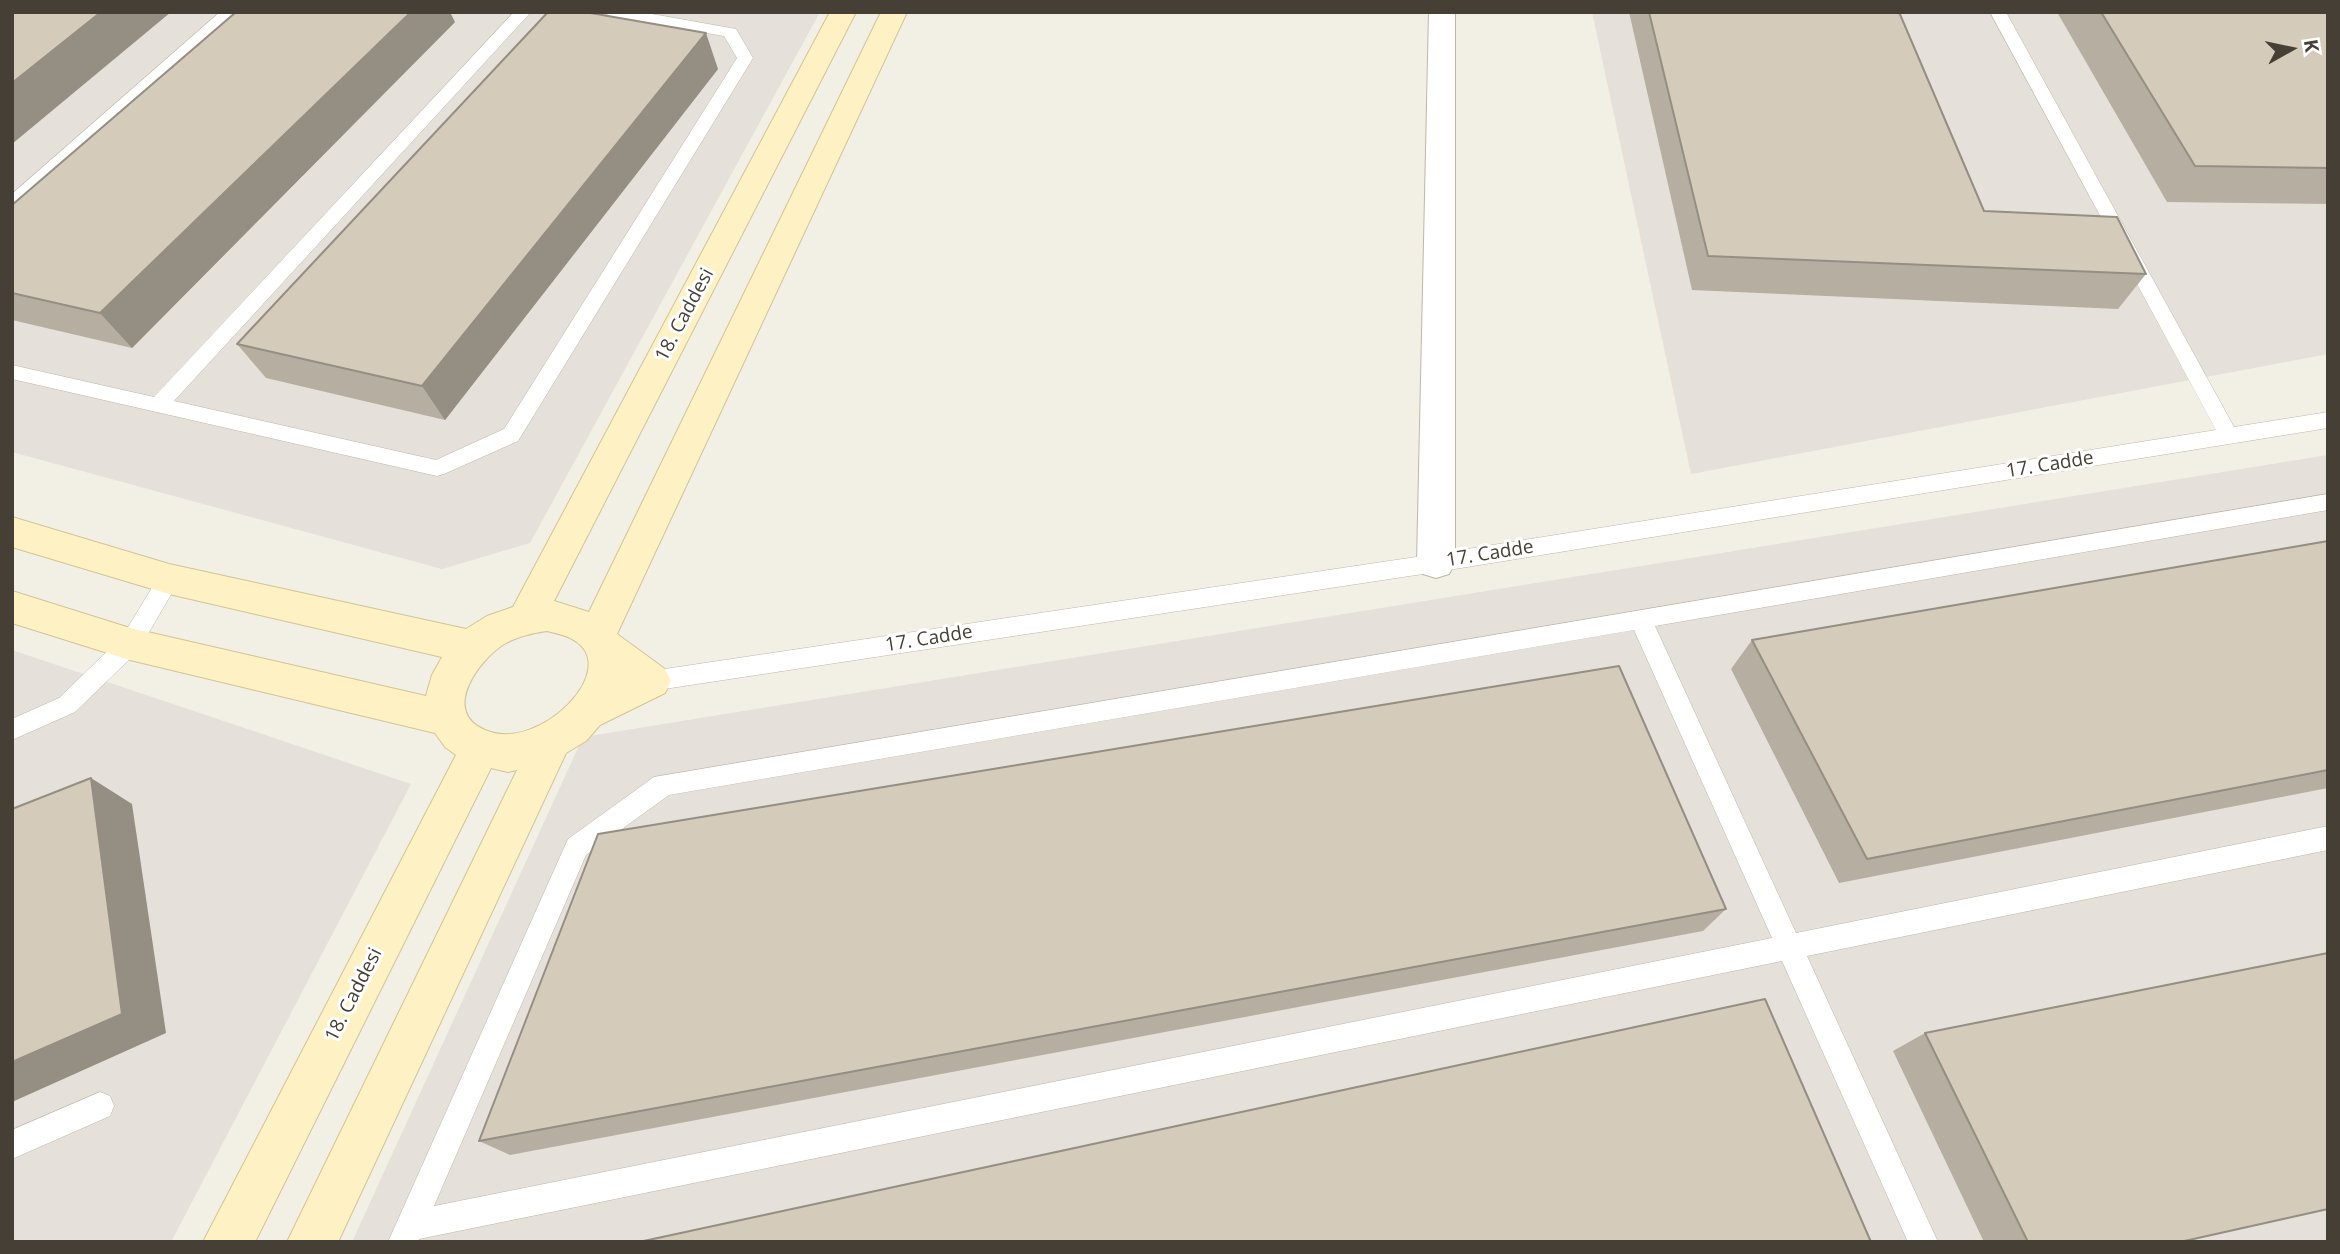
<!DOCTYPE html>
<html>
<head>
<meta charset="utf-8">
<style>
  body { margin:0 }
  #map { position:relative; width:2340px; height:1254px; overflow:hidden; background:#f2efe5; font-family:"Open Sans",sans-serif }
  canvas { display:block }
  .frame { position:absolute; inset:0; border:14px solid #453f35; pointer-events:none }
  .north { position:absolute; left:2256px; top:14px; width:70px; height:70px; -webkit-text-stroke:5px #fff; paint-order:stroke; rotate:81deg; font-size:19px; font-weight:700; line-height:28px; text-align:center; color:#453f35 }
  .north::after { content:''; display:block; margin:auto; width:24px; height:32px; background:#453f35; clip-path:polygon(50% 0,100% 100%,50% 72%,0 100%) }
</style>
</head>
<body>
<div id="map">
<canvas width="2340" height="1254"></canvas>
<div class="frame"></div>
<div class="north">K</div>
</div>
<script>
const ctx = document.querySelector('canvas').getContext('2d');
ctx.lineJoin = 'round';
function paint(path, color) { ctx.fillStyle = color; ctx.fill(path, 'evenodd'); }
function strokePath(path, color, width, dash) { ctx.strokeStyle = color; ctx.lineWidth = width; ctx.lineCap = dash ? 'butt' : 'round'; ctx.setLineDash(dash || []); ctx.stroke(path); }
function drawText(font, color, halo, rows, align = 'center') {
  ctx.font = font + ' "Open Sans",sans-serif'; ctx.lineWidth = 6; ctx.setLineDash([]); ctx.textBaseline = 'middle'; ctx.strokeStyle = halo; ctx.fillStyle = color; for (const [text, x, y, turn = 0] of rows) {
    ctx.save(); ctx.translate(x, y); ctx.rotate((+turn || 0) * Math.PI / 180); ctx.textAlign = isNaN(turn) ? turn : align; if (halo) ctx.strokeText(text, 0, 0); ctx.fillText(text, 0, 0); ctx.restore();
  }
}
const industrial = new Path2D(`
  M 12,12 L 820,12 L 530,543 L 442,569 L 12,452 Z
  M 1592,12 L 2328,12 L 2328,354 L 1691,474 Z
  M 2328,455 L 2328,1242 L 352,1242 L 583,737 Z
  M 12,650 L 411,784 L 171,1242 L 12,1242 Z`);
const lane = new Path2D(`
  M 220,12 L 238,12 L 18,208 L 12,210 L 12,194 Z
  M 514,12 L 531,12 L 174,401 L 436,460 L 504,429 L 737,58 L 724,36 L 611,17 L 603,12 L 641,12 L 736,29 L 753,58 L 518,441 L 444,474 L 437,476 L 12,379 L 12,365 L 154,397 Z
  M 1990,12 L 2006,12 L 2234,427 L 2328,412 L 2328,428 L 1436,572 L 651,691 L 643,688 L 639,681 L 643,674 L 651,671 L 1436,554 L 2216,430 Z
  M 2328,494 L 2328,510 L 1655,626 L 1796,933 L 2328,826 L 2328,850 L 1807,956 L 1938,1242 L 1908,1242 L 1782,961 L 419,1239 L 418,1242 L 388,1242 L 568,839 L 654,777 ZM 1634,630 L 1772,938 L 434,1206 L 586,855 L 669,795 Z
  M 169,570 L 177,573 L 180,579 L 138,651 L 75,712 L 12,740 L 12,719 L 59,698 L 122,637 L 161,573 Z
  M 100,1092 L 110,1096 L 114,1106 L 110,1116 L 12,1159 L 12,1130 Z`);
const street = new Path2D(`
  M 1429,12 L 1455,12 L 1455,563 L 1449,574 L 1436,578 L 1423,574 L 1417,563 Z`);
const secondary = new Path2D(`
  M 830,12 L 856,12 L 554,601 L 589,612 L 881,12 L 907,12 L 617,634 L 665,669 L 671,681 L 665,693 L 600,725 L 586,741 L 566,753 L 338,1242 L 287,1242 L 517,770 L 508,772 L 491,768 L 255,1242 L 203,1242 L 456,755 L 445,747 L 435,733 L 130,660 L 12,623 L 12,591 L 130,628 L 426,696 L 432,675 L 442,657 L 169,594 L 12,547 L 12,517 L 169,564 L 466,629 L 487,616 L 513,607 ZM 547,631 C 555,633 565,635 572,639 C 625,667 539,754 485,730 C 440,711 480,658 506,643 C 519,636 533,633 547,631 Z`);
const wall = new Path2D(`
  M 1629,12 L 1899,12 L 1984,211 L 2146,274 L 2118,309 L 1692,290 Z
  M 2057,12 L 2328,12 L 2328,204 L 2167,202 Z
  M 455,22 L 132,348 L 12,320 L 12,205 Z
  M 718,69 L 445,420 L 266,378 L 237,344 Z
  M 2328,541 L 2328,788 L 1839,883 L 1731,669 L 1752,640 Z
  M 1726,909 L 1703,931 L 510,1155 L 479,1141 Z
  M 1925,1033 L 2180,1242 L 1984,1242 L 1893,1051 Z`);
const shadedWall = new Path2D(`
  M 101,12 L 171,12 L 12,144 L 12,83 Z
  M 411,12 L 450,12 L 455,22 L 132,348 L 100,313 Z
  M 706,33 L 718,69 L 445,420 L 422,386 Z
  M 91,778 L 132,804 L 166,1033 L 12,1102 L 12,1062 Z`);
const building = new Path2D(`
  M 12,12 L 101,12 L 12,83 Z
  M 236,12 L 411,12 L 100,313 L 12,293 L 12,205 Z
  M 548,12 L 585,12 L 706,33 L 422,386 L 237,344 Z
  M 1649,12 L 1899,12 L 1984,211 L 2117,217 L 2146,274 L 1708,256 Z
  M 2101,12 L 2328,12 L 2328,168 L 2195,166 Z
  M 2328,541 L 2328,770 L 1867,859 L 1752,640 Z
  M 1619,666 L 1726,909 L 479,1141 L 598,834 Z
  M 91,778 L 122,1014 L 12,1062 L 12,809 Z
  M 2328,953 L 2328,1209 L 2180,1242 L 2028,1242 L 1925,1033 Z
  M 1765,999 L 1871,1242 L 639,1242 Z`);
const streetNames = [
  ["18. Caddesi",685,315,-62],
  ["17. Cadde",2050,465,-9],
  ["17. Cadde",1490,554,-9],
  ["17. Cadde",929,639,-9],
  ["18. Caddesi",354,995,-63]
];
paint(industrial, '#e5e0da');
strokePath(lane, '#beb7a8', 1);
strokePath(street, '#beb7a8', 2);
strokePath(secondary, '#d2c495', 2);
paint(lane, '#fff');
paint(street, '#fff');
paint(secondary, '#fef2c4');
paint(wall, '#b6afa1');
paint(shadedWall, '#948e83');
paint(building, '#d4cbbb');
strokePath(building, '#948e83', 2);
drawText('19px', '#453f35', '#fff', streetNames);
</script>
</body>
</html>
